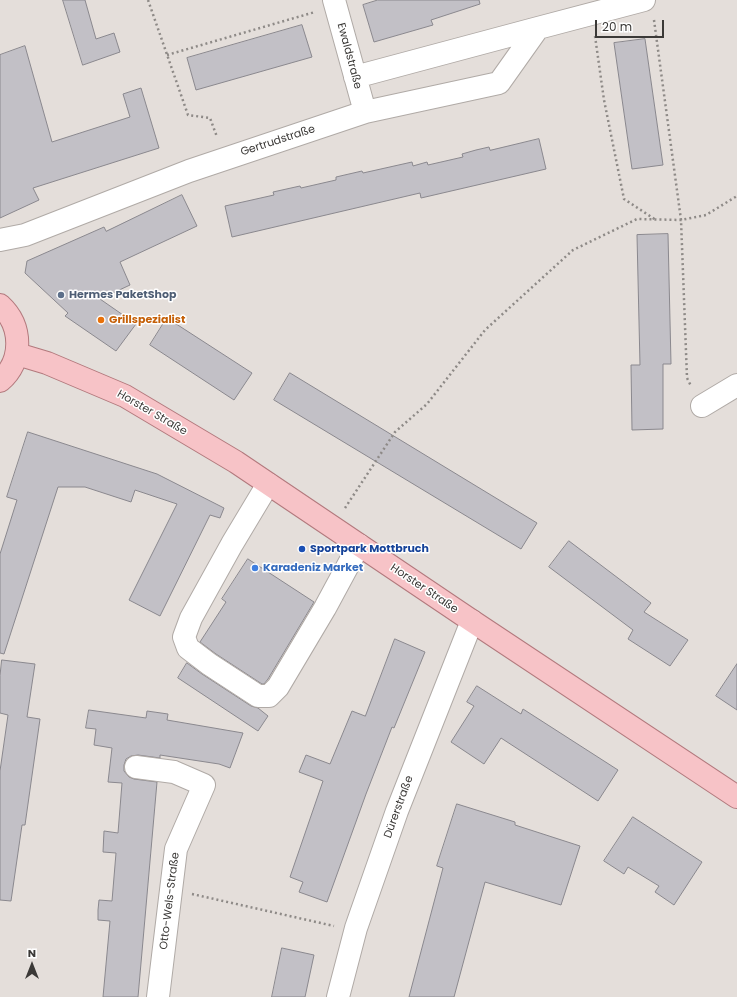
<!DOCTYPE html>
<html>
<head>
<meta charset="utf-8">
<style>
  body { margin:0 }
  #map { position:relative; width:737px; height:997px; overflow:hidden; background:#e4deda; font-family:Poppins,sans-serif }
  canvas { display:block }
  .north { position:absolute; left:12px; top:945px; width:40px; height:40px; -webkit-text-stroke:3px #fff; paint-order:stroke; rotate:0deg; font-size:11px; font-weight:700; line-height:16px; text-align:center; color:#3b3937 }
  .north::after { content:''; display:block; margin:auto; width:14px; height:18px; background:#3b3937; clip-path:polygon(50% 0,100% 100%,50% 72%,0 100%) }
  .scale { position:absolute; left:595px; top:20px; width:69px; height:18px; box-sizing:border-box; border:2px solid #3b3937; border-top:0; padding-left:5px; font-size:12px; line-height:14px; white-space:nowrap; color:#3b3937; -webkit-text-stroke:3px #fff; paint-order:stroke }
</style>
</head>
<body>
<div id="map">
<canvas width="737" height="997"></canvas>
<div class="north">N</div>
<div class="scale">20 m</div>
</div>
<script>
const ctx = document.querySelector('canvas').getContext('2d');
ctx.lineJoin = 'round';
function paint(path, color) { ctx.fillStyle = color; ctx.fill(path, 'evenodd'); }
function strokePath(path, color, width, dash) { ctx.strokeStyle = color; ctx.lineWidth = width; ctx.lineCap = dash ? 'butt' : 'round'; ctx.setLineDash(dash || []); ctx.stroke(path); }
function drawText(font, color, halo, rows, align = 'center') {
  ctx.font = font + ' Poppins,sans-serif'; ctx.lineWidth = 3; ctx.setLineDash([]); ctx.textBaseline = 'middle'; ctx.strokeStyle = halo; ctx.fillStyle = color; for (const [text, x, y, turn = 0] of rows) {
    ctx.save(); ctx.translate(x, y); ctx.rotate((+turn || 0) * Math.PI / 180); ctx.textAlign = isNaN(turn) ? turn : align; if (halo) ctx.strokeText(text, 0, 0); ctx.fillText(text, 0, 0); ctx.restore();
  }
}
const building = new Path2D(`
  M 63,0 L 85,0 L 96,39 L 114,33 L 120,52 L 83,65 Z
  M 378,0 L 479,0 L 480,4 L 431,20 L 433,25 L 374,42 L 363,5 Z
  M 302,25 L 312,57 L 196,90 L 187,58 Z
  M 645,39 L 663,165 L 632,169 L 614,43 Z
  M 25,46 L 52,142 L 130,117 L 123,94 L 141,88 L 159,148 L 33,188 L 39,200 L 0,218 L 0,55 Z
  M 539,139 L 546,169 L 421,198 L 420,193 L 232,237 L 225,206 L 274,195 L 273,192 L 300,186 L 301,188 L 336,180 L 336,177 L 362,171 L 363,173 L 412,162 L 413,166 L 427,162 L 428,165 L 463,157 L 462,154 L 476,150 L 489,147 L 490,150 Z
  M 182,195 L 197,226 L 120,262 L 130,285 L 100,299 L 136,324 L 116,351 L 65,316 L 68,313 L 25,273 L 27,261 L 104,227 L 106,231 Z
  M 668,234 L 671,364 L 663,364 L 663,429 L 632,430 L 631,365 L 640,365 L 637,235 Z
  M 167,318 L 252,373 L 234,400 L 150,345 Z
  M 290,373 L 537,523 L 521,549 L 274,400 Z
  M 28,432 L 157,474 L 224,508 L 220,518 L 210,515 L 160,616 L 129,600 L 177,504 L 135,490 L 131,502 L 85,487 L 58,487 L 4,654 L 0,653 L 0,554 L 17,500 L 7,497 Z
  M 569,541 L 651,603 L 644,612 L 688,640 L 670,666 L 628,639 L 633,630 L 549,567 Z
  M 248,559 L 314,602 L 268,679 L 264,684 L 262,684 L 216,654 L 200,642 L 226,602 L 222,599 Z
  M 395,639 L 425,652 L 394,728 L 392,727 L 366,794 L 327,902 L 299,892 L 303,882 L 290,877 L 323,781 L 299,772 L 306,755 L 330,764 L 352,711 L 365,716 Z
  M 2,660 L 35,664 L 27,717 L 40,719 L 25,825 L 22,825 L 11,901 L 0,900 L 0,771 L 8,715 L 0,713 L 0,676 Z
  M 187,663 L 202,674 L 251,706 L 258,708 L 268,716 L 258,731 L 178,678 Z
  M 737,664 L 737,710 L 716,696 Z
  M 477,686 L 521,714 L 523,709 L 618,770 L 598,801 L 501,738 L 484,764 L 451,742 L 474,706 L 467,702 Z
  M 89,710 L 146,718 L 147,711 L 168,714 L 167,720 L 243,733 L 230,768 L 219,764 L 160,755 L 160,758 L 138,755 L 131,756 L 126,759 L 124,765 L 124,771 L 129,777 L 134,779 L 157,782 L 138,997 L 103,997 L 110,921 L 98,920 L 98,910 L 99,900 L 112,901 L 116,853 L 103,852 L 104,831 L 118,833 L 122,783 L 108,782 L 112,748 L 94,745 L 96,729 L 86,728 Z
  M 457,804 L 515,822 L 515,825 L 580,846 L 561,905 L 485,882 L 454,997 L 409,997 L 443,868 L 437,866 Z
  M 633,817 L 702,862 L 674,905 L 655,892 L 659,886 L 628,867 L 624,874 L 604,861 Z
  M 282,948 L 314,955 L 305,997 L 272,997 Z`);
const path = new Path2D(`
  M 148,0 L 188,115 L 210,118 L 217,137
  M 654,20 L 681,220 L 687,378 L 691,386
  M 595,36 L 604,100 L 624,199 L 656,220
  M 167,55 L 315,12
  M 345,508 L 395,432 L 427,404 L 485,330 L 573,250 L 637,219 L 681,220 L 706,215 L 737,196
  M 192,894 L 334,926`);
const minor = new Path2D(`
  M 334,0 L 365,112
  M 355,77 L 538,28
  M 0,240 L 25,235 L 189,171 L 365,112 L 499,83 L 538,28 L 644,0
  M 702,406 L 737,385
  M 268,484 L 232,544 L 191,618 L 184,637 L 188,648 L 209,664 L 258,696 L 269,696 L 278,687 L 325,608 L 359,545
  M 136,767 L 174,772 L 204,785 L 176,849 L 158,997
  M 338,997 L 356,928 L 397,811 L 472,621`);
const major = new Path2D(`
  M 0,305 C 23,326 23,361 0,381
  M 17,354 L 47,363 L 125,396 L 236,462 L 472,621 L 737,797`);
const markers = [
  [61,295,4,"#5c6f8a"],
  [101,320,4,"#e8710a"],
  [302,549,4,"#1a4fb4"],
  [255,568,4,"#3f7fe0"]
];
const streetNames = [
  ["Ewaldstraße",349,56,75],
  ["Gertrudstraße",278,141,-18],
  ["Horster Straße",152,413,30],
  ["Horster Straße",424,589,34],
  ["Dürerstraße",399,807,-70],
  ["Otto-Wels-Straße",170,901,-83]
];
const serviceNames = [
  ["Hermes PaketShop",69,295]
];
const foodNames = [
  ["Grillspezialist",109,320]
];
const transitNames = [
  ["Sportpark Mottbruch",310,549]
];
const shopNames = [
  ["Karadeniz Market",263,568]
];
paint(building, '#c2c0c6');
strokePath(building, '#8a888e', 1);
strokePath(minor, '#b0aaa6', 24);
strokePath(major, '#b2797d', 24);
strokePath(path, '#8e8a87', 2.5, [2, 3]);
strokePath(minor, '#fff', 22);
strokePath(major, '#f7c3c7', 22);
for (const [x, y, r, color] of markers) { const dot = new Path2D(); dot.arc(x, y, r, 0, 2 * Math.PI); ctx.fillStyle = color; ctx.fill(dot); strokePath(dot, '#fff', 1.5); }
drawText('11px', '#3b3937', '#fff', streetNames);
drawText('bold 11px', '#4e5e75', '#fff', serviceNames, 'left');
drawText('bold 11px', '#c56008', '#fff', foodNames, 'left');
drawText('bold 11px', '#164399', '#fff', transitNames, 'left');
drawText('bold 11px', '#366cbe', '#fff', shopNames, 'left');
</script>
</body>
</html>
